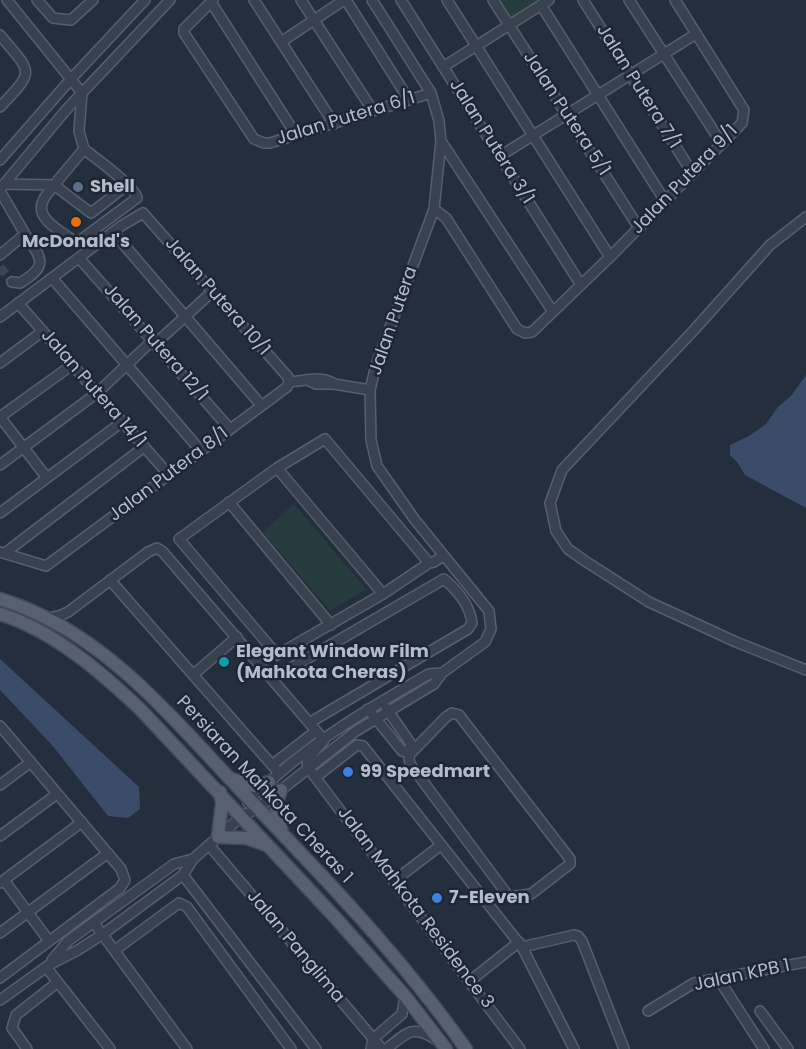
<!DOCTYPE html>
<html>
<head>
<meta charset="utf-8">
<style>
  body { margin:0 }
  canvas { display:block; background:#242f3e }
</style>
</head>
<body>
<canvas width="806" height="1049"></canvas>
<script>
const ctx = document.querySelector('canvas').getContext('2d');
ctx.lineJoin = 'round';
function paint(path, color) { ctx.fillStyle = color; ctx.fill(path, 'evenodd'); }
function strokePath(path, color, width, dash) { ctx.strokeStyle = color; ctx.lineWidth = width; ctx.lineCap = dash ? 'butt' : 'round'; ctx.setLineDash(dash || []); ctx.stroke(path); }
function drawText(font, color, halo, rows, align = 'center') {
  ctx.font = font + ' Poppins,sans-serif'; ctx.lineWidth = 5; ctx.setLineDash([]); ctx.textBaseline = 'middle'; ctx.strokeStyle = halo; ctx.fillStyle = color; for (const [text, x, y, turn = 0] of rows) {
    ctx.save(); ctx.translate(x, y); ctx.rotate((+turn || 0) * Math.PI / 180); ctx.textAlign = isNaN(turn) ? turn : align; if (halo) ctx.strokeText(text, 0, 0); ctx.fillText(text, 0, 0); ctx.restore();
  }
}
const green = new Path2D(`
  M 500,0 L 542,0 L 512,19 Z
  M 294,504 L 366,589 L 330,611 L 263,532 Z`);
const water = new Path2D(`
  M 806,375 L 806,508 L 745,475 L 738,463 L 730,455 L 730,445 L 749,436 L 766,424 L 778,407 L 791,396 Z
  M 0,659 L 139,787 L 140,809 L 128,818 L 108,816 L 52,745 L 0,690 Z`);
const minorTunnel = new Path2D(`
  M 0,267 L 12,282`);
const minor = new Path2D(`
  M 7,0 L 82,93
  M 37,0 L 53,18 L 71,20 L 93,0
  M 213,0 L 184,29 L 184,33 L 254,139 L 264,143 L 270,143 L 431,93
  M 254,0 L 334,124
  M 301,0 L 373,111
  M 346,0 L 409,100
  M 401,0 L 581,285
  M 447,0 L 610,257
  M 493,0 L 639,228
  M 583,0 L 693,174
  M 629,0 L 722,144
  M 211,2 L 296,135
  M 541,5 L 665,201
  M 0,35 C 32,74 36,69 0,107
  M 281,42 L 344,0
  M 443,67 L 549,0
  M 441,141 L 553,312
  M 84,149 C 95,158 135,186 137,198 L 79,241 L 75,242 C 64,233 34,219 43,201 C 45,195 51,190 54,185 L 91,213 L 127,185
  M 500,156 L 696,34
  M 0,160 L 71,79 L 145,0
  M 4,184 L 54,185 L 84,149 L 79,131 L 82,93
  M 0,189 L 66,110 L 170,0
  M 0,191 L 25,234 L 0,255
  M 434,209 L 446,218 L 517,329 L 525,333 L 532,332 L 610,257 L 742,123 L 744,110 L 675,0
  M 806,217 L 770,245 L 694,330 L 562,470 L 550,503 L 556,531 L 568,549 L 585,561 L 649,602 L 736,642 L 806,670
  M 113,232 L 261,405
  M 79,258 L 230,429
  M 52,278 L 201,451
  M 12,282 L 20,283 C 50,265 41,258 25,234
  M 18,303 L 169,475
  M 0,317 L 121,226 L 143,213 L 288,377 L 289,382
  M 155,344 L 212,292
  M 0,363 L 43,331
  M 307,380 L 316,384 L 334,384 L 370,390
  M 289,382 C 306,381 318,375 333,383
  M 0,417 L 72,365
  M 0,417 L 47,478
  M 0,465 L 97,393 L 152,341
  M 277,468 L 383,594
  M 229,502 L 331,625
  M 0,513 L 122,422
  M 0,552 L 46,566 L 287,387 L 289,382
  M 5,553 L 144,447
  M 429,563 L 325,439 L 277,468 L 179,539 L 277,655 L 383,594 L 429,563 L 434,562 L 443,556
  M 110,580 L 279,773
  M 47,618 L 59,616 L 68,612 L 148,552 L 157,548 L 163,552 L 324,740 L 307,760 L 308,769
  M 194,674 L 237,637
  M 272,679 L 444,579 C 457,590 470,606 472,623 L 468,629 L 309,723
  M 386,708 L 411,744 L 408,752
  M 368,709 L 402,751 L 408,752 L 410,764 L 509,897 L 531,894 L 570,864 L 570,859 L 459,715 L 452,713 L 446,717 L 410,754
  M 0,726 L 121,869 L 125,880 L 120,888 L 0,978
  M 272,765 L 316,731
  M 312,773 L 520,1049
  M 316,777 L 357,745 L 363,746 L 522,947 L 574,1049
  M 0,785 L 31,762
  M 248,803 C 253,793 266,785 275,777 C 321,736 375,705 429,674 L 442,673
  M 0,836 L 57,794
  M 209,845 L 382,1049
  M 183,875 L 316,1049
  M 4,880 L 49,941
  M 394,881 L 441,845
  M 0,883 L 82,822
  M 94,923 L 187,1049
  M 0,933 L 108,853
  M 522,947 L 574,935 L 578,936 L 582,941 L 624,1049
  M 115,950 L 179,903 L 187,907 L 291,1049
  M 52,960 L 68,941 L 174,864 L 193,859
  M 46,967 L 110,1049
  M 718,978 L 764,1049
  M 470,981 L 519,942
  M 0,1000 L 49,965 L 78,950 L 103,934 L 183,875 L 193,859 L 209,845 L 242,816 L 258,808 L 356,731 L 434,684 L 442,673 L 485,642 L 491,629 L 489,611 L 415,520 L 377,466 L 371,440 L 370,390 L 376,365 L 434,209 L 441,141 L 439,121 L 431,93 L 372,0
  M 648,1011 L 694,983 L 806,962
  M 760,1011 L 788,1049
  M 27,1049 L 12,1028 L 16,1015 L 58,982
  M 371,1049 L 373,1039 L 402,1014 L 405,996
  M 386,1049 C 405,1035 412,1023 435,1039`);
const major = new Path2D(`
  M 0,599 C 105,631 175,722 248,798 C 325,878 402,958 466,1049
  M 0,614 C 54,631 101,672 141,710 L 332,914 L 405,996 L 446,1049
  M 231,779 L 254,786 L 269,782
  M 281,790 C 274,808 277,814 282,832
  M 220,792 L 222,804 L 218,837 L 246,838 L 266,845`);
const markers = [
  [78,187,6,"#5c6f8a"],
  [76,222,6,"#e8710a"],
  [224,662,6,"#0f9aa8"],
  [348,772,6,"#3f7fe0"],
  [437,898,6,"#3f7fe0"]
];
const streetNames = [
  ["Jalan Putera 7/1",638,87,58],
  ["Jalan Putera 5/1",566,114,57],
  ["Jalan Putera 6/1",346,119,-17],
  ["Jalan Putera 3/1",491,142,58],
  ["Jalan Putera 9/1",685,180,-46],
  ["Jalan Putera 10/1",217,297,49],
  ["Jalan Putera",394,321,-71],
  ["Jalan Putera 12/1",155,343,49],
  ["Jalan Putera 14/1",93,389,49],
  ["Jalan Putera 8/1",169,475,-37],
  ["Persiaran Mahkota Cheras 1",264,790,47],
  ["Jalan Mahkota Residence 3",415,908,53],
  ["Jalan Panglima",295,947,50],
  ["Jalan KPB 1",742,976,-12]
];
const poiNames = [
  ["Shell",90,187],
  ["McDonald's",76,242,"center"],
  ["Elegant Window Film",236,652],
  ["(Mahkota Cheras)",236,673],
  ["99 Speedmart",360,772],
  ["7-Eleven",449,898]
];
paint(green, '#263c3f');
paint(water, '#3a4c67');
strokePath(minorTunnel, '#3a4453', 9, [9, 4.5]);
strokePath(minor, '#565f6c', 12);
strokePath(major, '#414a57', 15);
strokePath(minor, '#38414e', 9);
strokePath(major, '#56606e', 12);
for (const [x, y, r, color] of markers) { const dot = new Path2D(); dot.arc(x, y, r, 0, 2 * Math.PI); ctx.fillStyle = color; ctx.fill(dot); strokePath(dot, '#1d2633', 2); }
drawText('18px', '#b4bcc9', '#1d2633', streetNames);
drawText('bold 18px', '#b4bcc9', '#1d2633', poiNames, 'left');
</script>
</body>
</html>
